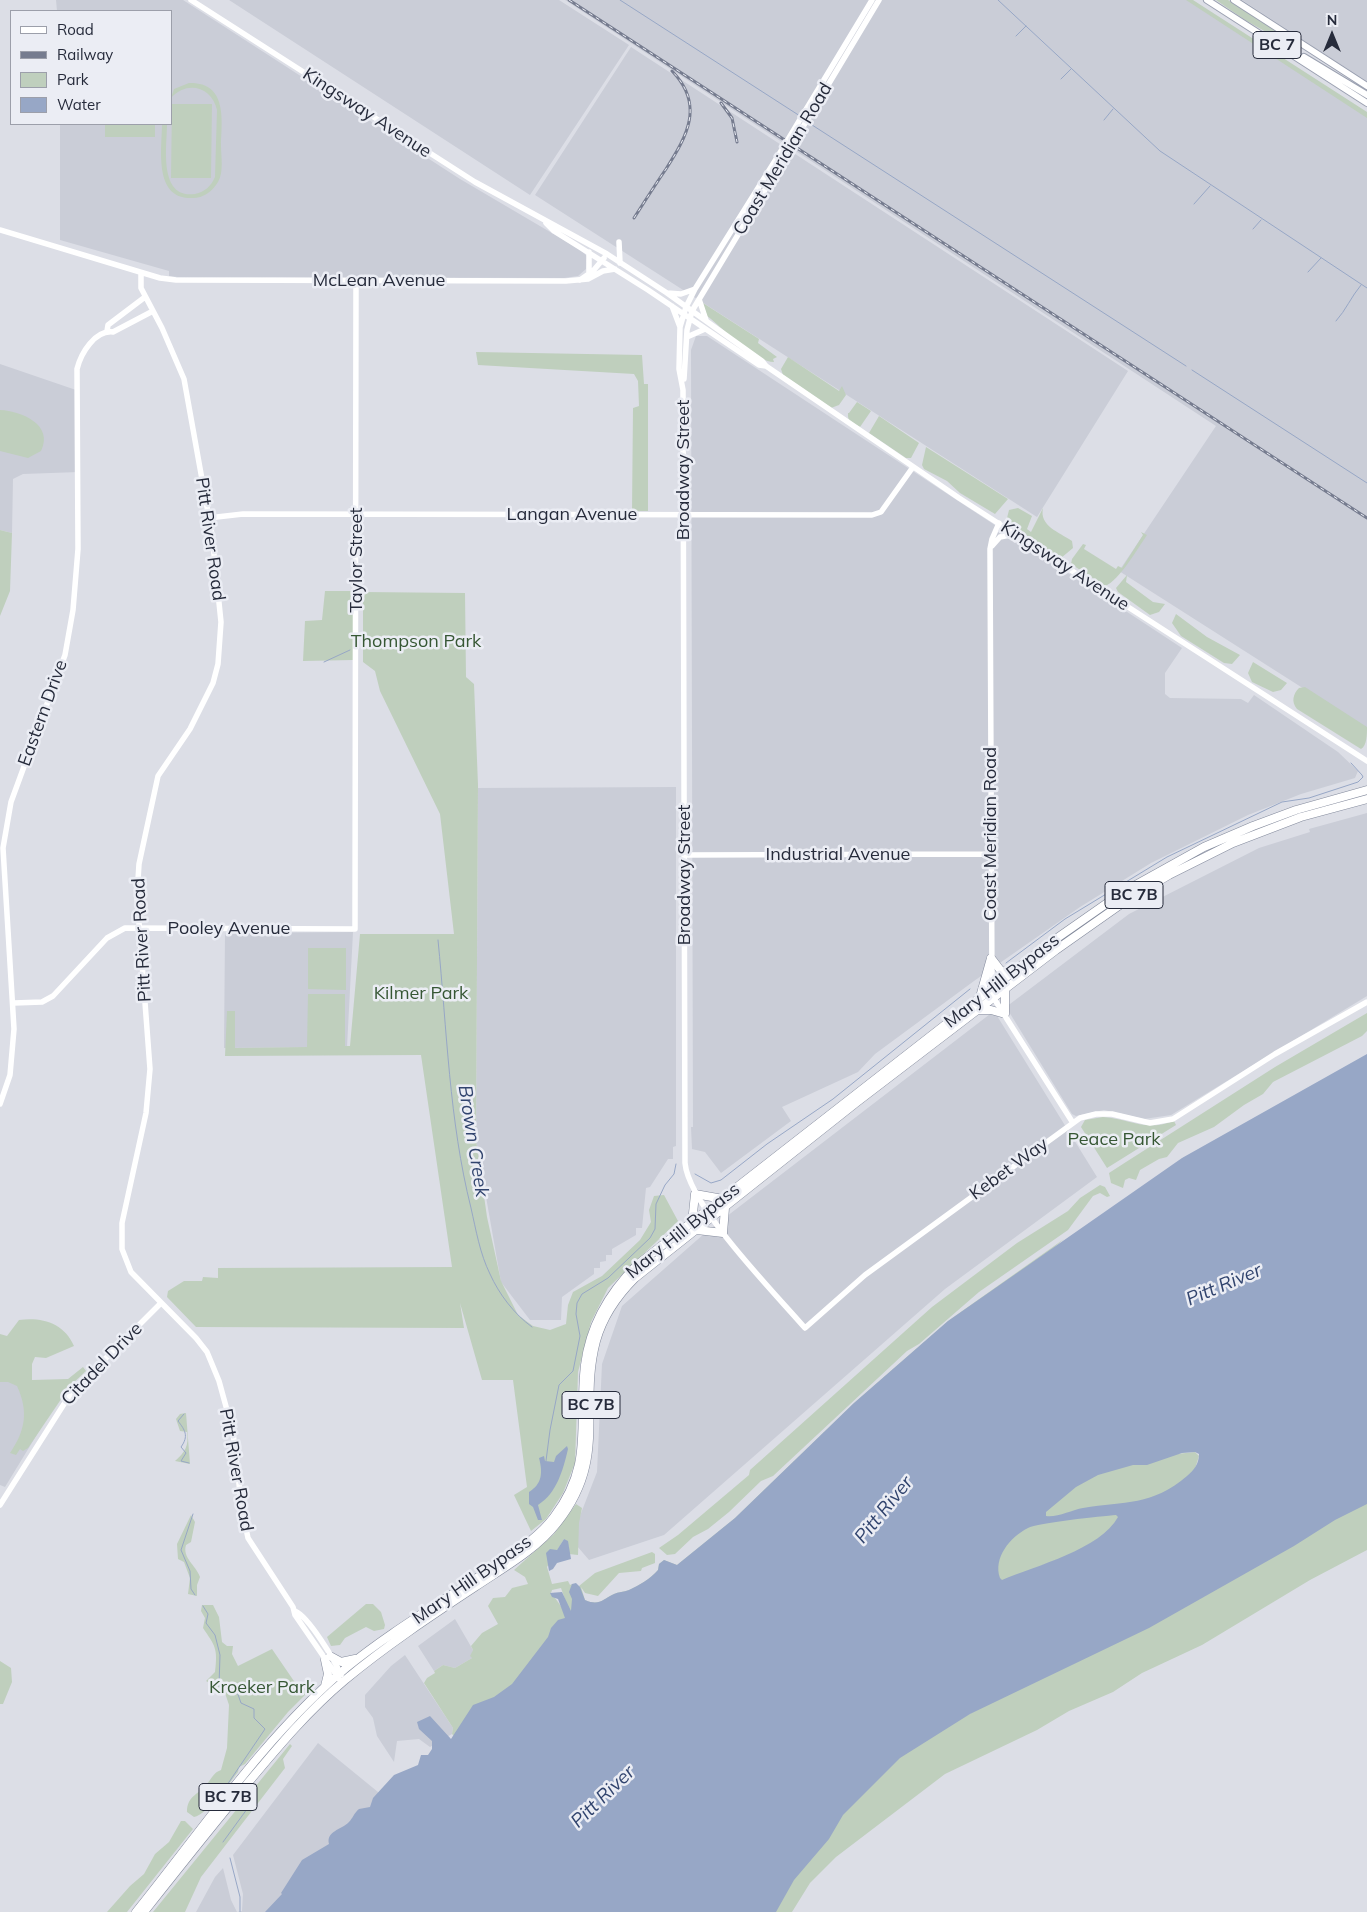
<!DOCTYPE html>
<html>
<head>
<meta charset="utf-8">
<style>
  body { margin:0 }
  #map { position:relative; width:1367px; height:1912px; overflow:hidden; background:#dcdee6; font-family:Mulish,sans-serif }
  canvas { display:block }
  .legend { position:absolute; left:10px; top:10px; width:162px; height:115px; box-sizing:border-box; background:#ebedf4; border:1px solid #9c9faa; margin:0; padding:6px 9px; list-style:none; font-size:15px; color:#262b3b }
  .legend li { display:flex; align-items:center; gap:10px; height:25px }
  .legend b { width:25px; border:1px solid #9c9faa }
  .north { position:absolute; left:1307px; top:10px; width:50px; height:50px; -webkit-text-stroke:4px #ebedf4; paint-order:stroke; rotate:0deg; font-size:14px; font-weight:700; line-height:20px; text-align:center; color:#262b3b }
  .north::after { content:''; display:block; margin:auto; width:18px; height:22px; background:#262b3b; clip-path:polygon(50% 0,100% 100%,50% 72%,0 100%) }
</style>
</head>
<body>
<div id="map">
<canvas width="1367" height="1912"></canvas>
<ul class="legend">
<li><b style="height:6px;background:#fff"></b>Road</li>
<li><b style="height:6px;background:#767c8f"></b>Railway</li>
<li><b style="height:14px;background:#bfcfbd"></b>Park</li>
<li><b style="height:14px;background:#97a7c6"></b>Water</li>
</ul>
<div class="north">N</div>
</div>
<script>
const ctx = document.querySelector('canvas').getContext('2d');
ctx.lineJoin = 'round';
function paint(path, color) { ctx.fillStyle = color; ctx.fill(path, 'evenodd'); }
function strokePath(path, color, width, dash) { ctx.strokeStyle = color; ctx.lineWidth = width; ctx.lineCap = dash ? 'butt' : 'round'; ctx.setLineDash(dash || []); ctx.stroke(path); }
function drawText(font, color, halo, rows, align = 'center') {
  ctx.font = font + ' Mulish,sans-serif'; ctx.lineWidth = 5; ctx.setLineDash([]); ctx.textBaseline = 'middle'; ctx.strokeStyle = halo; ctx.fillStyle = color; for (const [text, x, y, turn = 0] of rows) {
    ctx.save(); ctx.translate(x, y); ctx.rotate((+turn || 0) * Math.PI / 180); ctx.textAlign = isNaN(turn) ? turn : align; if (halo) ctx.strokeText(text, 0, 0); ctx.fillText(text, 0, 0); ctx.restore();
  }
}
const built = new Path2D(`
  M 56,0 L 183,0 L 460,179 L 579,249 L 587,256 L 586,269 L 578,276 L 564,278 L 178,277 L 169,276 L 169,271 L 60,240 L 60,124 L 171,124 L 171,11 L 57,11 Z
  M 229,0 L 559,0 L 629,45 L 530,195 Z
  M 565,0 L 1188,0 L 1367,116 L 1367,729 L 1119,571 L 1216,426 Z
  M 1242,0 L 1367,0 L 1367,81 L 1337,62 Z
  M 631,47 L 1128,371 L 1037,517 L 535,195 Z
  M 696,336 L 707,336 L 1182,648 L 1165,673 L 1165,694 L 1170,698 L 1241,699 L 1248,703 L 1254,695 L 1338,752 L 1358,771 L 1355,778 L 1301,794 L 1248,815 L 1151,863 L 1080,907 L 974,981 L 875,1054 L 858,1072 L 782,1107 L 791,1121 L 721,1173 L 705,1152 L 692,1149 L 691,1127 L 693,1127 L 691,350 Z
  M 0,364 L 76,390 L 79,472 L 23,474 L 13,479 L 12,533 L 0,530 Z
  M 676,787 L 676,1146 L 673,1147 L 673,1159 L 668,1159 L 650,1187 L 646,1188 L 642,1228 L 636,1228 L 636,1235 L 612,1249 L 612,1255 L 606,1255 L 606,1261 L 600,1262 L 600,1268 L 594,1268 L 594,1274 L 562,1297 L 561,1320 L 530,1320 L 501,1282 L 476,1140 L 478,788 Z
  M 1367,813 L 1367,996 L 1171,1115 L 1144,1119 L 1104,1110 L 1076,1116 L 1072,1114 L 1006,1007 L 1129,914 L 1259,848 L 1310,832 L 1309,829 Z
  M 353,932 L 347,1047 L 224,1048 L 225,933 Z
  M 994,1011 L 1097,1177 L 945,1289 L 664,1535 L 589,1560 L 571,1539 L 597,1472 L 602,1364 L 622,1306 L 705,1233 Z
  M 0,1382 L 69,1382 L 5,1487 L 0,1485 Z
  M 455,1619 L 473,1650 L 472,1658 L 455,1668 L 443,1665 L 434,1671 L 418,1646 Z
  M 405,1655 L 453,1728 L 452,1734 L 430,1747 L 419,1739 L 397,1741 L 394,1762 L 377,1736 L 373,1718 L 365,1707 L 365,1695 L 391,1666 Z
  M 318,1743 L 411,1819 L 309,1912 L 196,1912 L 215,1877 L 223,1868 L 231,1900 L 237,1912 L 242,1911 L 243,1894 L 233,1855 Z`);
const green = new Path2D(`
  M 1186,0 L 1193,0 L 1367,112 L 1367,118 Z
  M 1216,0 L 1228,0 L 1276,31 L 1273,36 L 1245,20 Z
  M 189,83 C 227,82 222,119 221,145 C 221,157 224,172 218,182 C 212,192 203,198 193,198 C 153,200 162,149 162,124 L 167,124 C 167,146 158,199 195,194 C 205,192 211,186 215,177 L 217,110 C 212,87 187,80 171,98 L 174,89 Z
  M 172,104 L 212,104 L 211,178 L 171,178 Z
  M 105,124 L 155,124 L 155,137 L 105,137 Z
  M 703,303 L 759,339 L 758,343 L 777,357 L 773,359 L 774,362 C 757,362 725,331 711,319 L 707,316 Z
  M 476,352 L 642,355 L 644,384 L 648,384 L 648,511 L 632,511 L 633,408 L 639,406 L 638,381 L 634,374 L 478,365 Z
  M 788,357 L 839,391 L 842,386 L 846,395 L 839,405 L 831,408 L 783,375 L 781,369 Z
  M 857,402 L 871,411 L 860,427 C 853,423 847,422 848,413 L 849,413 Z
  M 0,410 C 22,411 54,425 41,451 L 28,458 L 0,451 Z
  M 879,416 L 919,443 L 911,458 L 906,458 L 869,433 Z
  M 926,447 L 1008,499 L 995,514 L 960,493 L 947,481 L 924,469 L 922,465 Z
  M 1018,508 L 1032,516 L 1027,529 L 1031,532 L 1043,508 C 1039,526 1059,532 1072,541 L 1073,548 L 1061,558 L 1006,522 L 1009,510 Z
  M 0,530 L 12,533 L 10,591 L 0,616 Z
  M 1141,532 L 1147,535 C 1138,548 1119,581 1105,586 L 1071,564 L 1072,559 L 1083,544 L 1086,545 L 1084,549 L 1116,569 L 1118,566 L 1122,568 L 1143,535 Z
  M 1127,575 L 1126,582 L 1153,602 L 1165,604 L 1159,612 L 1150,615 L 1118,592 L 1116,588 Z
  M 325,591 L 353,591 L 353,660 L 303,661 L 305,621 L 322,620 Z
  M 363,592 L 465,593 L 466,677 L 474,684 L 478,785 L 476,1140 L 487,1217 L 501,1281 L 518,1315 L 533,1326 L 550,1330 L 566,1324 L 568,1305 L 573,1292 L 602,1276 L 640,1240 L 651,1222 L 649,1210 L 654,1196 L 664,1195 L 678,1221 L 608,1288 L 591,1322 L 578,1372 L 575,1463 L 563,1493 L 546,1519 L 531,1531 L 514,1495 L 527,1487 L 513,1380 L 482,1380 L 460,1303 L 464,1328 L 196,1327 L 167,1297 L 168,1291 L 184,1281 L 202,1281 L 203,1277 L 218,1278 L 218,1268 L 452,1267 L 421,1055 L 225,1056 L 227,1011 L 235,1011 L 235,1048 L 307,1047 L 308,994 L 345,994 L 345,1046 L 350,1046 L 360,934 L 454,934 L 440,814 L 380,691 L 375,671 L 363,662 Z
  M 1176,614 L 1207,637 L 1240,655 L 1232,664 L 1224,663 L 1181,636 L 1172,623 Z
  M 1253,662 L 1287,683 L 1281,690 L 1273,692 L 1252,682 L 1248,673 Z
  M 1305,687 L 1367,727 C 1367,734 1367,746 1361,749 L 1297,709 C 1291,702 1293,694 1299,688 Z
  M 308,948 L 346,948 L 346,990 L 308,989 Z
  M 1367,1013 L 1367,1031 L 1362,1036 L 1273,1082 L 1263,1094 L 1244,1105 L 1214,1127 L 1178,1143 L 1167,1157 L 1159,1159 L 1140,1170 L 1136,1180 L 1129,1178 L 1125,1180 L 1123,1188 L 1111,1183 L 1109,1173 L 1126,1162 L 1275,1067 Z
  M 1103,1117 C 1132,1119 1143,1132 1174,1121 L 1176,1125 L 1107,1168 L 1081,1127 L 1085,1120 Z
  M 1100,1185 L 1105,1187 L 1110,1196 L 1107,1197 L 1100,1193 L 1093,1196 L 1068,1230 L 979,1292 L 919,1344 L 907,1351 L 773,1476 L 761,1481 L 729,1512 L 708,1529 L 693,1537 L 675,1554 L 667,1555 L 659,1548 L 678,1535 L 749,1475 L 750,1470 L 932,1307 L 1017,1243 L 1068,1211 L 1080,1198 Z
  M 1064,1239 L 709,1549 L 589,1619 L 579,1586 L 595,1573 L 652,1552 L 655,1554 L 655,1563 L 642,1568 L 641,1571 L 619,1573 L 598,1596 L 585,1593 L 581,1587 L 585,1600 C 599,1606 602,1600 614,1594 C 618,1592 624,1592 629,1590 C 640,1585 650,1579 658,1570 L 659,1564 L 664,1560 L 677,1565 L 735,1518 L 854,1403 L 948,1321 Z
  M 19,1320 C 42,1317 64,1323 74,1346 L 46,1358 L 35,1357 L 32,1364 L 32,1380 L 68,1379 L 83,1367 L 86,1371 L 70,1386 L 28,1448 L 23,1451 L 20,1449 L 16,1455 L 10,1453 C 25,1431 29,1412 17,1386 L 8,1382 L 0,1382 L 0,1334 L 7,1336 Z
  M 186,1413 L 190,1464 L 175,1461 C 185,1452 189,1446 187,1432 L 180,1431 L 176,1419 L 180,1414 Z
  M 1195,1452 L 1199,1456 L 1195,1469 L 1179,1487 L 1096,1545 L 991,1585 L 963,1573 L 1066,1481 L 1139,1458 Z
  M 1367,1499 L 1367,1550 L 1310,1580 L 1202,1645 L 1142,1673 L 1113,1692 L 1069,1711 L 1037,1730 L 945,1774 L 836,1857 L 810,1883 L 792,1912 L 756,1912 L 860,1773 Z
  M 576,1504 L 582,1508 L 579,1523 L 578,1555 L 569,1554 L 569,1547 L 564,1539 L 547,1567 L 552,1584 L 568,1581 L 570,1585 L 572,1584 L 574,1598 L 571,1617 L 561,1588 L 552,1590 L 551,1593 C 562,1606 567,1618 581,1630 L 454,1736 L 452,1734 L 453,1728 L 424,1683 L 427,1678 L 435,1673 L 434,1671 L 443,1665 L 455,1668 L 472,1658 L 470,1656 L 473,1650 L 471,1646 L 482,1633 L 498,1624 L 488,1606 L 493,1598 L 505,1597 L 512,1588 L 528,1584 L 525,1577 L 514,1570 L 554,1534 Z
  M 191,1515 L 195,1522 L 191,1542 L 186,1545 C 182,1558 196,1565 200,1577 L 197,1585 L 197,1596 L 188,1594 L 190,1578 L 184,1562 L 178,1559 L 177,1544 Z
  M 366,1604 L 373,1604 L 381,1612 L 385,1625 L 384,1629 L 374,1631 L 366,1627 L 345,1638 L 340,1645 L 331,1646 L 327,1637 Z
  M 202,1605 L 213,1605 L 219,1617 L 222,1642 L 227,1646 L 233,1646 L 232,1654 L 238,1666 L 272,1649 L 298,1687 L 309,1689 L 308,1692 L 288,1712 L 245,1764 L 239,1767 L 238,1772 C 228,1785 208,1814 194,1817 L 187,1812 C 187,1795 200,1794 207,1784 C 212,1778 213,1773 221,1770 L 227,1748 L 229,1705 L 224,1690 L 206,1681 L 215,1672 C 218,1648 215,1646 203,1628 L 205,1618 L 201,1611 Z
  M 0,1661 L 11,1668 L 12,1682 L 3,1704 L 0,1704 Z
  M 290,1744 L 292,1746 L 283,1759 L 285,1768 L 201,1877 L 185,1912 L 153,1912 Z
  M 181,1821 L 185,1821 L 193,1829 L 127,1912 L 107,1912 L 130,1886 L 144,1874 L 155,1854 L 169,1842 Z`);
const water = new Path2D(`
  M 1367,1054 L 1367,1504 L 1335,1520 L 1294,1546 L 1149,1628 L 970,1714 L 900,1758 L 843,1815 L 829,1839 L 794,1880 L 776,1912 L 265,1912 L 282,1894 L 281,1893 L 302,1860 L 329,1844 C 326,1831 341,1830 349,1822 C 353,1818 354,1813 359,1809 L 370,1807 L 373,1798 L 394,1775 L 418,1765 L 421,1755 L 428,1755 L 432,1749 L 432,1741 L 419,1729 L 417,1722 L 430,1716 L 451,1739 L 473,1705 L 494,1697 L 512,1684 L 548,1637 L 551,1628 L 558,1620 L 565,1618 L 558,1599 L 552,1597 L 550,1593 L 562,1592 L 571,1611 L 572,1599 L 569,1592 L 572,1584 L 576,1583 L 580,1587 L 585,1600 C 599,1606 602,1600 614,1594 C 618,1592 624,1592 629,1590 C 640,1585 650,1579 658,1570 L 659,1564 L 664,1560 L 677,1565 L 735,1518 L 854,1403 L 948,1321 L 1182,1158 ZM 1195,1452 L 1199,1454 C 1199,1464 1194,1470 1187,1476 C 1152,1506 1125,1501 1083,1508 C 1072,1510 1056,1518 1046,1516 L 1046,1512 L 1076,1487 L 1098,1475 L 1133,1465 L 1147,1465 L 1182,1453 ZM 1116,1515 L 1118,1517 C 1101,1549 1035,1566 1002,1580 L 1000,1578 C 993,1558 1010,1537 1028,1528 C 1037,1523 1102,1516 1116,1515 Z
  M 567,1446 L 568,1449 C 563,1470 557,1493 538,1505 L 542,1520 L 538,1520 L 533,1507 L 529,1504 L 529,1492 C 542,1484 543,1473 539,1458 L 544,1456 L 545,1461 L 554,1462 L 556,1456 Z
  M 564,1539 L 568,1541 L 571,1559 L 557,1563 L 553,1569 L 549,1571 L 546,1553 L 550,1549 L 557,1550 Z`);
const stream = new Path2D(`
  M 620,0 L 800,116
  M 998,0 L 1160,151 L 1367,288
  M 1016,36 L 1026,26
  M 1061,79 L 1071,69
  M 1104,120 L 1113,109
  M 809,123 L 1186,366
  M 1194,204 L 1210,186
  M 1253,229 L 1261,220
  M 1308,272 L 1321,258
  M 1336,321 C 1346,310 1351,297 1361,285
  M 1192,370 L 1367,483
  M 324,662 L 350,650
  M 438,940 C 447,1030 449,1120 471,1208 C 476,1230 480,1254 490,1274 C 499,1294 514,1314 532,1327
  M 1006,963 L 1065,919 L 1167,857 L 1282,802 L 1309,798 L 1358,782 L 1363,777 L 1362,775 L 1351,763
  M 695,1174 L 711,1183 L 721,1180 L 767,1144 L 833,1099 L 970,989
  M 184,1414 L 178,1421 C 185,1430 189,1436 181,1447 L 186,1453 L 181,1461 L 189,1463
  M 546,1461 L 550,1430 L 559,1385 L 573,1371 L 580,1336 L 576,1314 L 577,1303 L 582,1294 L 608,1278 L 650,1238 L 655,1229 L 656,1204 L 665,1185 L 674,1174 L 676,1164
  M 193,1514 L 181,1550 L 190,1571 L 191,1589 L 195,1595
  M 203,1606 L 208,1614 L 206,1623 L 215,1635 L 220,1655 L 219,1686 L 222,1688 L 235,1686 L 241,1703 L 254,1709 L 254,1718 L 265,1729 L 227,1785
  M 223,1842 L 250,1805
  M 230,1858 L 240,1897 L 240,1912`);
const secondary = new Path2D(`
  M 191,0 L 475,182 L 607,254 L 667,293 L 762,361 L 766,366 L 959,498 L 1367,761
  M 778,156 L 695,289 L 686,307 L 680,327 L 679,369 L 683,390 L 685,1163 C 689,1206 774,1292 805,1328 L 865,1275 L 1080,1118 L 1096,1114 L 1112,1114 L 1150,1123 L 1173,1119 L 1275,1054 L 1367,1002
  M 546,223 L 554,231 L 648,290 L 759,365 L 766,366
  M 0,230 L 160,278 L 176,280 L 566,281 L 588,279 L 603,271 L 615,269
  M 619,242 L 620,263
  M 141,273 L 141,288 L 162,328 L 184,379 L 212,535 L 221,622 L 218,664 L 213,683 L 190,729 L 158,776 L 139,864 L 137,896 L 150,1069 L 146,1113 L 122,1223 L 122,1249 L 131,1272 L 196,1338 L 207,1352 L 219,1381 L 233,1432 L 242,1510 L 248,1538 L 293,1607 L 295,1615 L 339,1679
  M 589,274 L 589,252
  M 580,280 L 593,271 L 604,258
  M 667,293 L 681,294 L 695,289
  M 699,299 L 706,320
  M 672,306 L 680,327
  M 107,331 L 108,325 L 145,297
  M 687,337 L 705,329
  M 684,379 L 687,330 L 692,311 L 783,160
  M 208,518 L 243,514 L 872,515 L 881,512 L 913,467
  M 999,523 L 992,539 L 990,549 L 992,988 L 993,997 L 1073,1123
  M 992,546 L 1000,537 L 1015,534
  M 685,855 L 991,854
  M 14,1003 L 42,1002 L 53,996 L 107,938 L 125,928 L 355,929 L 356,282
  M 0,1104 L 10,1075 L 14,1029 L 3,848 L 11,802 L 65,655 L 73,610 L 78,549 L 77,369 C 81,353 95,330 113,332 L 153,311
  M 0,1505 L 71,1393 L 161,1303
  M 295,1611 C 309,1617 335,1661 341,1675`);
const primary = new Path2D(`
  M 1207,0 L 1367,103
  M 1234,0 L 1367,86
  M 1304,57 L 1367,95`);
const highway = new Path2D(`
  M 991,958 L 1001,971 L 1014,972
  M 980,997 L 991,958
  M 977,1010 L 991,1010 L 1005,1014 L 1005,988
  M 692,1223 L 695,1194 L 723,1199
  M 697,1230 L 723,1233 L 725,1208
  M 330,1656 L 341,1662 L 355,1659
  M 325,1686 L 328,1674 L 325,1660
  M 136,1912 C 203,1829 264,1737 346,1668 C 390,1632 440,1603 487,1571 C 510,1555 537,1540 554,1517 C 594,1464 578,1425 585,1365 C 590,1325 609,1293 637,1265 L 1050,943 L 1123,892 L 1204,847 L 1253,826 L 1296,810 L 1367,790
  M 144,1912 C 178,1869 212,1826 247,1784 C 278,1747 308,1711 345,1680 C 386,1646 431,1616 475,1587 C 503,1568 536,1550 557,1523 C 609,1458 578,1409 596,1341 C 603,1316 617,1296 635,1278 L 857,1102 L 1056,950 L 1127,900 L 1169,875 L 1233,843 L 1301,817 L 1367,799`);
const rail = new Path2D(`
  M 569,0 L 1367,518
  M 721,103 L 732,118 L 737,142
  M 634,218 C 645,201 655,185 666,169 C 687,136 705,105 672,71`);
const secondaryBridge = new Path2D(`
  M 778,156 L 872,0
  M 783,160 L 879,0`);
const shields = [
  [1277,45,48],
  [1134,895,58],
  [591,1405,58],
  [228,1797,58]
];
const shieldNames = [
  ["BC 7",1277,45],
  ["BC 7B",1134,895],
  ["BC 7B",591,1405],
  ["BC 7B",228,1797]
];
const streetNames = [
  ["Kingsway Avenue",367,113,33],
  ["Coast Meridian Road",783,159,-59],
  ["McLean Avenue",379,281],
  ["Broadway Street",684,470,-90],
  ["Langan Avenue",572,515],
  ["Pitt River Road",210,539,82],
  ["Taylor Street",357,560,-90],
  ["Kingsway Avenue",1065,566,33],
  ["Eastern Drive",43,713,-70],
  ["Coast Meridian Road",991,834,-90],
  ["Industrial Avenue",838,855],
  ["Broadway Street",685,875,-90],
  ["Pooley Avenue",229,929],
  ["Pitt River Road",142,940,-93],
  ["Mary Hill Bypass",1002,981,-38],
  ["Kebet Way",1009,1169,-36],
  ["Mary Hill Bypass",683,1231,-39],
  ["Citadel Drive",102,1364,-46],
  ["Pitt River Road",236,1470,80],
  ["Mary Hill Bypass",472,1580,-35]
];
const parkNames = [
  ["Thompson Park",416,642],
  ["Kilmer Park",421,994],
  ["Peace Park",1114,1140],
  ["Kroeker Park",262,1688]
];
const waterNames = [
  ["Brown Creek",473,1141,81],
  ["Pitt River",1224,1285,-23],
  ["Pitt River",884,1510,-51],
  ["Pitt River",603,1797,-44]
];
paint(built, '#cacdd7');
paint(green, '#bfcfbd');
paint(water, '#97a7c6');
strokePath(stream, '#97a7c6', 1);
strokePath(primary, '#9ba1b1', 8);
strokePath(highway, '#838a9c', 9);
strokePath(secondary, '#fff', 5.5);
strokePath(primary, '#fff', 6);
strokePath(highway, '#fff', 8);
strokePath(rail, '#767c8f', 3);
strokePath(rail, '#ebedf4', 1, [4]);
strokePath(secondaryBridge, '#fff', 5.5);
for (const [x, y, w] of shields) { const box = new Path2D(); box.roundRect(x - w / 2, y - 13.5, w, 27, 4); ctx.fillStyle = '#ebedf4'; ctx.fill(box); strokePath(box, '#262b3b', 1); }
drawText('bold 16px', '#262b3b', null, shieldNames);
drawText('18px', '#262b3b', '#ebedf4', streetNames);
drawText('18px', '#365734', '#ebedf4', parkNames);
drawText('italic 19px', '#31446e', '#ebedf4', waterNames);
</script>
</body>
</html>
